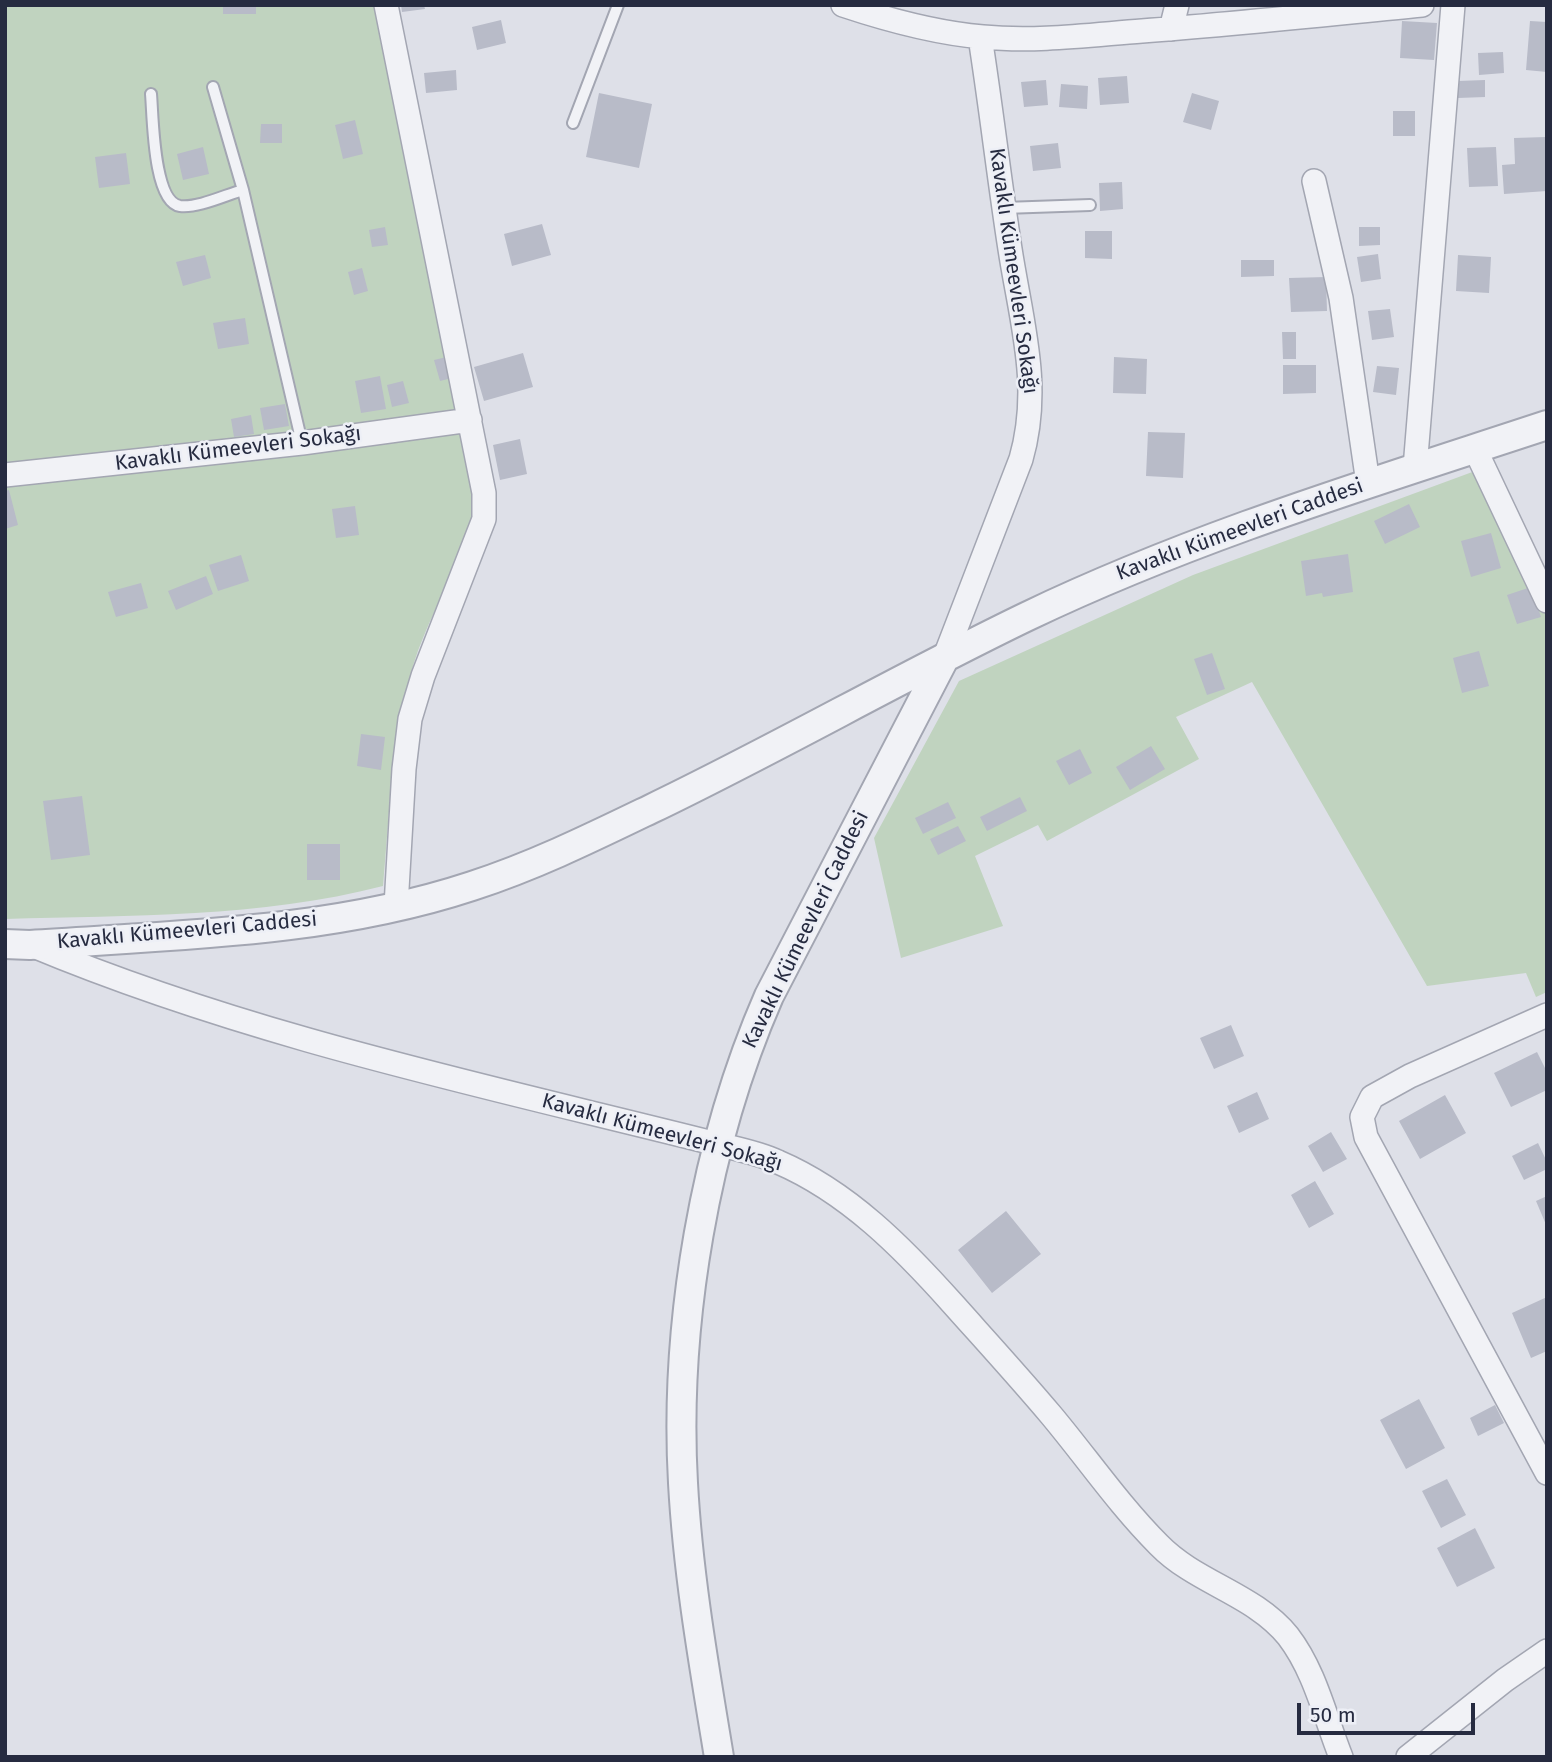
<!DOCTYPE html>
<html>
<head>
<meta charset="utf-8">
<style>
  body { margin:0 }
  #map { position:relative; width:1552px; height:1762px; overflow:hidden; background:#dee0e8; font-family:"Fira Sans",sans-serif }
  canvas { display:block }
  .frame { position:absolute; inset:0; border:7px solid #262b40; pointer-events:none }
  .scale { position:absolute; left:1297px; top:1703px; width:178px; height:32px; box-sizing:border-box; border:4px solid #262b40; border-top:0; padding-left:9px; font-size:21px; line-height:24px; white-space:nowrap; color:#262b40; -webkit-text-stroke:5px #edeff6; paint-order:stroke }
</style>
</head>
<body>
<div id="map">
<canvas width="1552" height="1762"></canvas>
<div class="frame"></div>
<div class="scale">50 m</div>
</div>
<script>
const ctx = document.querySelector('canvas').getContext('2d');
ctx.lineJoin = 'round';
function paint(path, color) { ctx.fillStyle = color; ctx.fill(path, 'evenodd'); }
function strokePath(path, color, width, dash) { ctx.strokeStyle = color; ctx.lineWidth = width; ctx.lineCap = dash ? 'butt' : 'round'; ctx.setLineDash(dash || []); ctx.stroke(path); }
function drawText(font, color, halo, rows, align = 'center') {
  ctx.font = font + ' "Fira Sans",sans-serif'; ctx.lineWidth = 5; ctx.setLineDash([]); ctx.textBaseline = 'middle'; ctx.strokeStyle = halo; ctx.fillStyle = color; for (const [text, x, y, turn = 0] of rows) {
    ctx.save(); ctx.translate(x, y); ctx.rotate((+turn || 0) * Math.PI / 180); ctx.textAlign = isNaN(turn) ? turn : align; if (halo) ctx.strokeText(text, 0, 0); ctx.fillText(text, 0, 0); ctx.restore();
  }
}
const green = new Path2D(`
  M 5,5 L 377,5 L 474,493 C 474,544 442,591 423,638 C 416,654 411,672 407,689 C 391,753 389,821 383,886 C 260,918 131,915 5,919 Z
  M 1475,471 L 1547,616 L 1547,992 L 1536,997 L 1526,973 L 1427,986 L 1252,682 L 1176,717 L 1199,759 L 1047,841 L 1038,825 L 975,856 L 1003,926 L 901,958 L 874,838 L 959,681 L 1193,575 Z`);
const building = new Path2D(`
  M 223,5 L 256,5 L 256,14 L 223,14 Z
  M 401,5 L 424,5 L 425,9 L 402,12 Z
  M 501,20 L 506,43 L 477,50 L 472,27 Z
  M 1402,21 L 1437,23 L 1434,60 L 1400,58 Z
  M 1530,21 L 1547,22 L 1547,72 L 1526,70 Z
  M 1503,52 L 1504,73 L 1479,75 L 1478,53 Z
  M 456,70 L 457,90 L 426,93 L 424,73 Z
  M 1127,76 L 1129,103 L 1100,105 L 1098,78 Z
  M 1046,80 L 1048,105 L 1024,107 L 1021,82 Z
  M 1485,80 L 1485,97 L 1458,98 L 1458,81 Z
  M 1061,84 L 1088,86 L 1087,109 L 1059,107 Z
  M 599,93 L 652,104 L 639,168 L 586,157 Z
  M 1192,93 L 1219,101 L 1211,130 L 1183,122 Z
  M 1393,111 L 1415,111 L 1415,136 L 1393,136 Z
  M 355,120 L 363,154 L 343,159 L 335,125 Z
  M 261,124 L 282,124 L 282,143 L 260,143 Z
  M 1546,137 L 1547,191 L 1504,194 L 1502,165 L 1515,164 L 1514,138 Z
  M 1058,143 L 1061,168 L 1033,171 L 1030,146 Z
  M 203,147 L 209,174 L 183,180 L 177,154 Z
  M 1496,147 L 1498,186 L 1469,187 L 1467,148 Z
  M 126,153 L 130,184 L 99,188 L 95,157 Z
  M 1122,182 L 1123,209 L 1100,211 L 1099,183 Z
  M 542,224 L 551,255 L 512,266 L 504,234 Z
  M 385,227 L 388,245 L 372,247 L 369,230 Z
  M 1359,227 L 1380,227 L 1380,245 L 1359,246 Z
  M 1085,231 L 1112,231 L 1112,259 L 1085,258 Z
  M 1378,254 L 1381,279 L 1361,282 L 1357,257 Z
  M 205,255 L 211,278 L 183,286 L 176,262 Z
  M 1458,255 L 1491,257 L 1489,293 L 1456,291 Z
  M 1241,260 L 1274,260 L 1274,276 L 1241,277 Z
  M 362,268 L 368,291 L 354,295 L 348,272 Z
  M 1326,277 L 1327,311 L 1291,312 L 1289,278 Z
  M 1390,309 L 1394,337 L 1372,340 L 1368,311 Z
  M 245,318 L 249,344 L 218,349 L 213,323 Z
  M 1282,332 L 1296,332 L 1296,359 L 1283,359 Z
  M 523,353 L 533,387 L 484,401 L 474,367 Z
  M 451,356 L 456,377 L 440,381 L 434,360 Z
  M 1114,357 L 1147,359 L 1146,394 L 1113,393 Z
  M 1283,365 L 1316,365 L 1316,393 L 1283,394 Z
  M 1377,366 L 1399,368 L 1396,395 L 1373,392 Z
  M 380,376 L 386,409 L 361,413 L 355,381 Z
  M 403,381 L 409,403 L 392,407 L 387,385 Z
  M 285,404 L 289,426 L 264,430 L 260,408 Z
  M 251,415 L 254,434 L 234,437 L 231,419 Z
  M 1148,432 L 1185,433 L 1183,478 L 1146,476 Z
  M 520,439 L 527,474 L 500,480 L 493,445 Z
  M 9,490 L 18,525 L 5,529 L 5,491 Z
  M 1409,504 L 1420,527 L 1385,544 L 1374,521 Z
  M 355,506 L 359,535 L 336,538 L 332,509 Z
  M 1491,533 L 1501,568 L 1471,577 L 1461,541 Z
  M 1348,554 L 1353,592 L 1323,597 L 1322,593 L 1306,596 L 1301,561 Z
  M 241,555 L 249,581 L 218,591 L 209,565 Z
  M 206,576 L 213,594 L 176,610 L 168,591 Z
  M 141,583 L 148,608 L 116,617 L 108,592 Z
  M 1531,587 L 1541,617 L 1517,624 L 1507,595 Z
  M 1479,651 L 1489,686 L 1462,693 L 1453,658 Z
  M 1212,653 L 1225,689 L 1207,695 L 1194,659 Z
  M 361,734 L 385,737 L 381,770 L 357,766 Z
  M 1151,746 L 1165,769 L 1130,790 L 1116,767 Z
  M 1080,749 L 1092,773 L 1069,785 L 1056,761 Z
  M 82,796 L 90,855 L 51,860 L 43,801 Z
  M 1020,797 L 1027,811 L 987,831 L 980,817 Z
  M 948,802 L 956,818 L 923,834 L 915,818 Z
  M 958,826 L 966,841 L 938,855 L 930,839 Z
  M 307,844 L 340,844 L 340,880 L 307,880 Z
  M 1231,1025 L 1244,1056 L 1214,1069 L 1200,1038 Z
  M 1537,1052 L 1547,1072 L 1547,1090 L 1511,1107 L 1494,1073 Z
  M 1257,1092 L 1269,1119 L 1239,1133 L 1227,1106 Z
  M 1445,1095 L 1466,1133 L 1420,1159 L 1399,1121 Z
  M 1331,1132 L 1347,1159 L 1323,1172 L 1308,1146 Z
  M 1538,1143 L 1547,1162 L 1547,1169 L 1524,1180 L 1512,1156 Z
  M 1315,1181 L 1334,1214 L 1309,1228 L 1291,1195 Z
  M 1547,1196 L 1547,1227 L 1536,1201 Z
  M 1006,1211 L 1041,1254 L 992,1293 L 958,1250 Z
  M 1547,1297 L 1547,1351 L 1531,1358 L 1512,1313 Z
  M 1419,1399 L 1445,1448 L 1406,1469 L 1380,1420 Z
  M 1495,1405 L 1504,1423 L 1478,1436 L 1470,1418 Z
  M 1447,1479 L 1466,1515 L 1441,1528 L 1422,1491 Z
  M 1475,1528 L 1495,1568 L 1457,1587 L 1437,1548 Z`);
const service = new Path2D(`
  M 213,87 L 243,190 L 302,443
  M 151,94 C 153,116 153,202 180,206 C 199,208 225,195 243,190
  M 573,123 L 618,5
  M 1004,208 L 1090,205`);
const minor = new Path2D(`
  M 386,5 L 484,493 L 484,519 L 423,676 L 410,719 L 404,769 L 396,906
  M 843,5 C 888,20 936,33 983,37 C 1036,42 1089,35 1142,31 C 1235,24 1329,14 1422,5
  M 1171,29 L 1177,5
  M 1314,181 L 1341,298 L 1368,483
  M 1475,449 L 1547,601
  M 1415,468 L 1453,5
  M 5,475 L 302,443 L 470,420
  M 944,659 L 1021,459 C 1042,386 1021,321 1010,249 C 999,178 991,107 980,37
  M 31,945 C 251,1037 487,1086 717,1144 C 737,1149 759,1153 778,1162 C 848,1192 903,1248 953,1304 C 986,1341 1019,1377 1051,1415 C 1087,1458 1119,1505 1159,1545 C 1196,1583 1254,1594 1288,1636 C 1315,1671 1325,1717 1341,1757
  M 1547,1015 L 1410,1076 L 1372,1097 L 1362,1117 L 1366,1137 L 1547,1473
  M 1408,1757 L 1505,1680 L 1547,1651`);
const tertiary = new Path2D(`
  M 5,944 L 30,945 C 177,935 330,933 472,886 C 534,866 593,837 651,809 C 778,748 901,677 1028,616 C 1195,536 1371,483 1547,425
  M 719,1757 C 704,1666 688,1575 683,1483 C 674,1324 705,1142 769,996 L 944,659`);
const streetNames = [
  ["Kavaklı Kümeevleri Sokağı",1013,271,82],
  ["Kavaklı Kümeevleri Sokağı",238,449,-7],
  ["Kavaklı Kümeevleri Caddesi",1240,530,-20],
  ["Kavaklı Kümeevleri Caddesi",806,930,-64],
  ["Kavaklı Kümeevleri Caddesi",187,931,-5],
  ["Kavaklı Kümeevleri Sokağı",662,1133,15]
];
paint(green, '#c0d3bf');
paint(building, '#b8bbc8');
strokePath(service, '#a3a6b2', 14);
strokePath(minor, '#a3a6b2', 26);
strokePath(tertiary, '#a3a6b2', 32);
strokePath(service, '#f1f2f6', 10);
strokePath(minor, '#f1f2f6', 23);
strokePath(tertiary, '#f1f2f6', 28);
drawText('21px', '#262b40', '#edeff6', streetNames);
</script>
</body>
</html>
